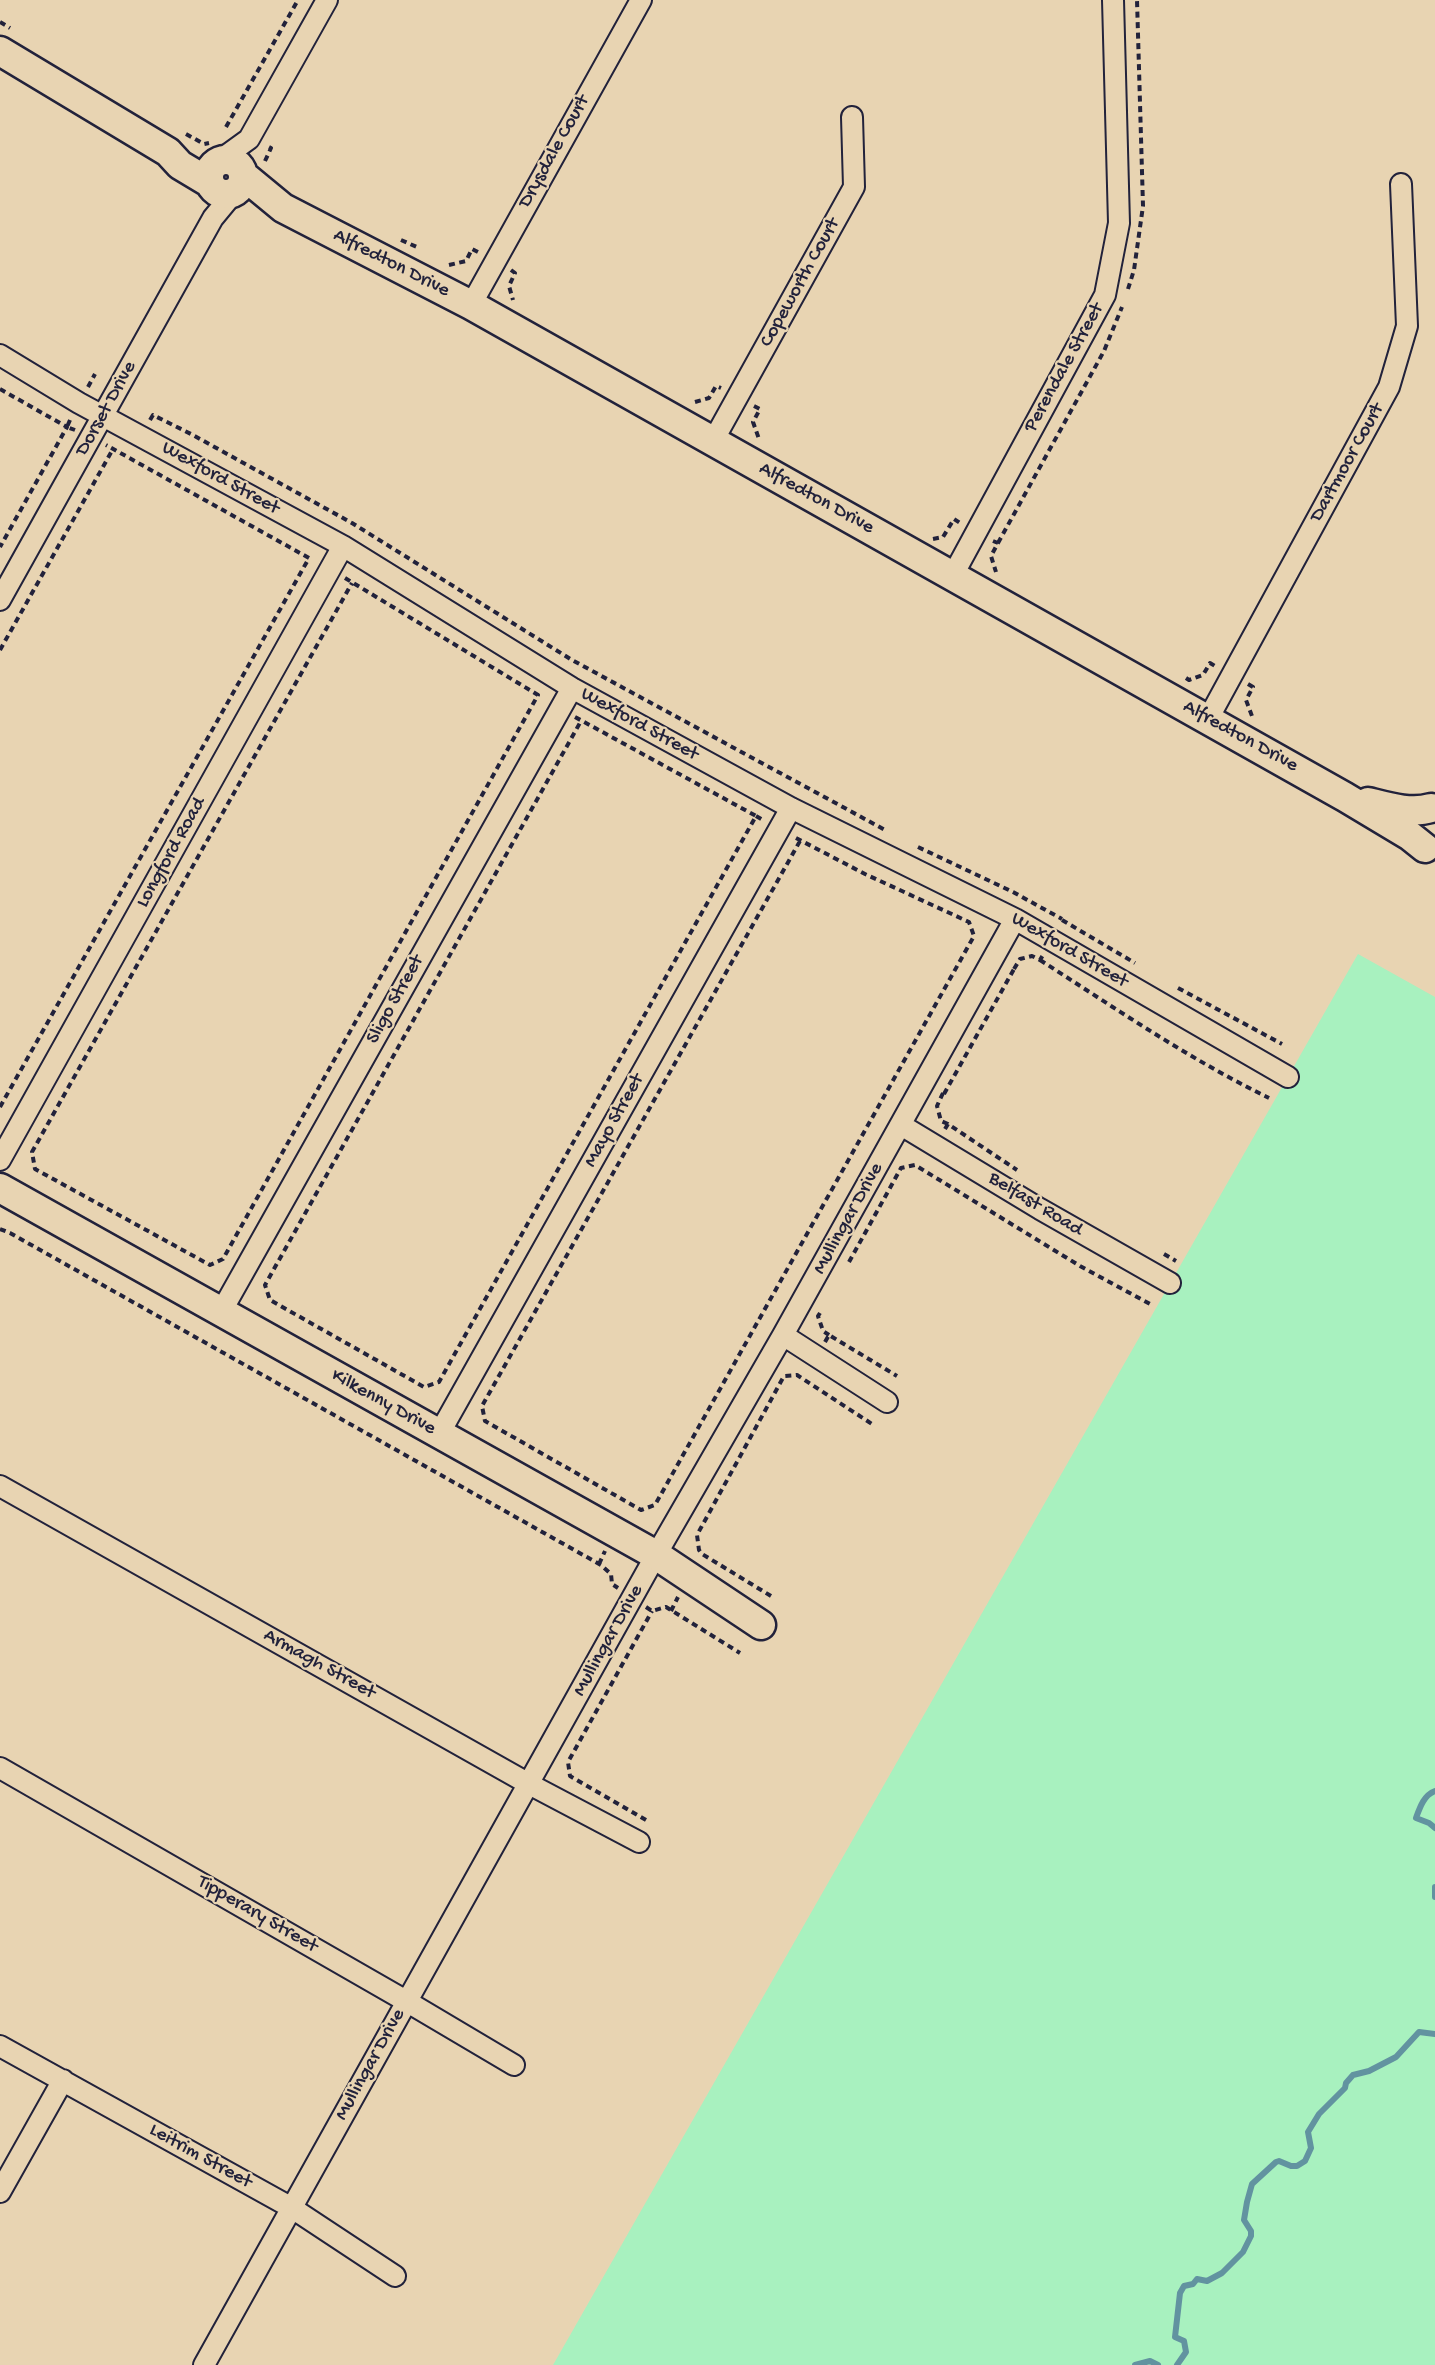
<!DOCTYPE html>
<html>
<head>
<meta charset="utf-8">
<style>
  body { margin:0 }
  canvas { display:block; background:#e8d4b2 }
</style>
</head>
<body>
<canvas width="1435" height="2365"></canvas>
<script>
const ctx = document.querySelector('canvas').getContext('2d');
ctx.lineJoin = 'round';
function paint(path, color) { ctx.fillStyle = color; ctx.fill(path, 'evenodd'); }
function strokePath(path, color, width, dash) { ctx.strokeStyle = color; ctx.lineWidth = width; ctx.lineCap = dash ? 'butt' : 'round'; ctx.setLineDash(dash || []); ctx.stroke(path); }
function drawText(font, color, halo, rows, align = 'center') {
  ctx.font = font + ' "Gochi Hand",sans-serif'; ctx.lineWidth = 4.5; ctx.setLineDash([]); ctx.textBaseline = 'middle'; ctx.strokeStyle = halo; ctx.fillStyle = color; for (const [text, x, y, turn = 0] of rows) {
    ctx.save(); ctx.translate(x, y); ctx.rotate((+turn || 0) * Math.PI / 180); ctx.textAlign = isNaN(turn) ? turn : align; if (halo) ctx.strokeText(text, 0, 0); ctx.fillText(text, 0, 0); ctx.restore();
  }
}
const green = new Path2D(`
  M 1358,954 L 1435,997 L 1435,2365 L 553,2365 Z`);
const stream = new Path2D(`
  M 1435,1791 C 1424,1795 1420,1807 1416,1818 L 1429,1823 L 1435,1828
  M 1435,1887 L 1435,1897
  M 1135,2365 L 1150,2361 L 1158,2365
  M 1177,2365 L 1186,2352 L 1184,2341 L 1175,2337 L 1180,2293 L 1184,2286 L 1193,2284 L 1197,2279 L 1207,2281 L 1222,2273 L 1243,2252 L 1251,2236 L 1251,2231 L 1244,2220 L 1247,2202 L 1252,2184 L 1276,2162 L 1279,2161 L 1291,2166 L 1297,2166 L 1305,2161 L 1311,2148 L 1308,2132 L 1319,2114 L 1345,2088 L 1346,2083 L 1353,2075 L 1369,2071 L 1396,2057 L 1419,2032 L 1435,2034`);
const path = new Path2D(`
  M 0,22 L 10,28
  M 226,127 L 298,0
  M 186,134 L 204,144 L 209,143
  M 265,161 L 271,148 L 267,146
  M 401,240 L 419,248
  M 449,265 L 466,261 L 472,249 L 478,252
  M 511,270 L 515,273 L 509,286 L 513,300
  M 1128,289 L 1134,270 L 1143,206 L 1137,0
  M 88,387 L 95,374
  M 0,389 L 67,427 L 0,547
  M 695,402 L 709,398 L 716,386 L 721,388
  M 754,406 L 760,409 L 753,422 L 759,439
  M 70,420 L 67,427 L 75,430
  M 150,420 L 153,415 L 191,434 L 352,523 L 572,660 L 887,831
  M 933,539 L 943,537 L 954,519 L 960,523
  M 993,541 L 998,543 L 991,556 L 996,572
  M 998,543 L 1104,351 L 1122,307
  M 345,578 L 538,695 L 223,1259 L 210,1265 L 35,1169 L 32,1152 L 352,583
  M 0,650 L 113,449
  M 1186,678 L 1189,680 L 1203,675 L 1210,663 L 1215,666
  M 1248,684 L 1253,687 L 1246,700 L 1252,716
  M 575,717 L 756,816 L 439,1382 L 424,1387 L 270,1300 L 265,1285 L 581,721
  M 756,816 L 763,820
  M 796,838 L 865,874 L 969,922 L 974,936 L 655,1505 L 641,1510 L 485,1421 L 482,1406 L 800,841
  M 918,847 L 1013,892 L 1062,919
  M 1062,920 L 1135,963
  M 1040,960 C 1115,1008 1189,1059 1269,1098
  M 1014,969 L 1020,959 L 1032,956 L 1040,960 L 1043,955
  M 1178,988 L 1282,1044
  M 943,1093 L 937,1106 L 941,1121 L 948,1124
  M 944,1094 L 1014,969
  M 0,1107 L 309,558 L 106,445
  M 945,1129 L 948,1124 L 1017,1170
  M 0,1229 L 10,1233 L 601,1565 L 611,1574 L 612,1584 L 618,1588
  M 1164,1254 L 1176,1261
  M 849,1262 L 901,1168 L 915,1165 L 1080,1266 L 1150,1304
  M 820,1313 L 818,1316 L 823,1331 L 829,1335
  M 825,1342 L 829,1335 L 897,1376
  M 599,1564 L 605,1551
  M 771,1596 L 702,1554 L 699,1550 L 697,1535 L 784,1376 L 797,1375 L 872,1424
  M 646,1607 L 652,1611 L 666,1607 L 740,1653
  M 671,1611 L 678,1597
  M 646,1820 L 570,1776 L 568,1762 L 652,1611`);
const street = new Path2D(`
  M 220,160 L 249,139 L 327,0
  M 471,305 L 641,0
  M 0,355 L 79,403 L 343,546 L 572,688 L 791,808 L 1015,919 L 1288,1077
  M 713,441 L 854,187 L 852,117
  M 953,575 L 1105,295 L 1119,223 L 1113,0
  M 0,600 L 213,218 L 232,195
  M 1208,719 L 1389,387 L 1407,326 L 1401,184
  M 901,1125 L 1040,1209 L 1170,1283
  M 0,1160 L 343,546
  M 221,1312 L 572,688
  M 783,1335 L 887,1402
  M 439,1434 L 791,808
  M 0,1486 L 529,1784 L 639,1842
  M 0,1768 L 406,2001 L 514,2065
  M 0,2046 L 292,2208 L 395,2276
  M 0,2192 L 63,2080
  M 204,2365 L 656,1555 L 783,1335 L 1015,919`);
const secondary = new Path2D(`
  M 0,51 L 168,152 L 180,165 L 210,183
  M209 177a17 17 0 1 1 34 0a17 17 0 1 1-34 0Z
  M 243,175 L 283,208 L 471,305 L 1345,797 L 1410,836 L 1425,848
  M 1368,802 C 1388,807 1411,814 1431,808
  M 0,1188 L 656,1555 L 761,1625`);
const streetNames = [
  ["Drysdale Court",555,152,-61],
  ["Alfredton Drive",391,264,27],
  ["Copeworth Court",801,283,-61],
  ["Perendale Street",1065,368,-61],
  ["Dorset Drive",107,409,-61],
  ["Dartmoor Court",1348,463,-61],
  ["Wexford Street",220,479,29],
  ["Alfredton Drive",816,499,29],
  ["Wexford Street",639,725,29],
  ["Alfredton Drive",1240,737,29],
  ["Longford Road",172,853,-61],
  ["Wexford Street",1069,951,30],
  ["Sligo Street",396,1000,-61],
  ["Mayo Street",615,1121,-61],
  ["Belfast Road",1035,1205,31],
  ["Mullingar Drive",849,1219,-61],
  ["Kilkenny Drive",383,1403,29],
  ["Mullingar Drive",609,1641,-61],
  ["Armagh Street",319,1665,29],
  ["Tipperary Street",257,1915,30],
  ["Mullingar Drive",371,2065,-61],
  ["Leitrim Street",200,2157,29]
];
paint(green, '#a8f1bf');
strokePath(stream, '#6293a0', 6);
strokePath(street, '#22223b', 24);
strokePath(secondary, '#22223b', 33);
strokePath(path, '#22223b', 4, [6, 4.5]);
strokePath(street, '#e8d4b2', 20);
strokePath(secondary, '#e8d4b2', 28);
drawText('20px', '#22223b', '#e8d4b2', streetNames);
</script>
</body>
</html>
